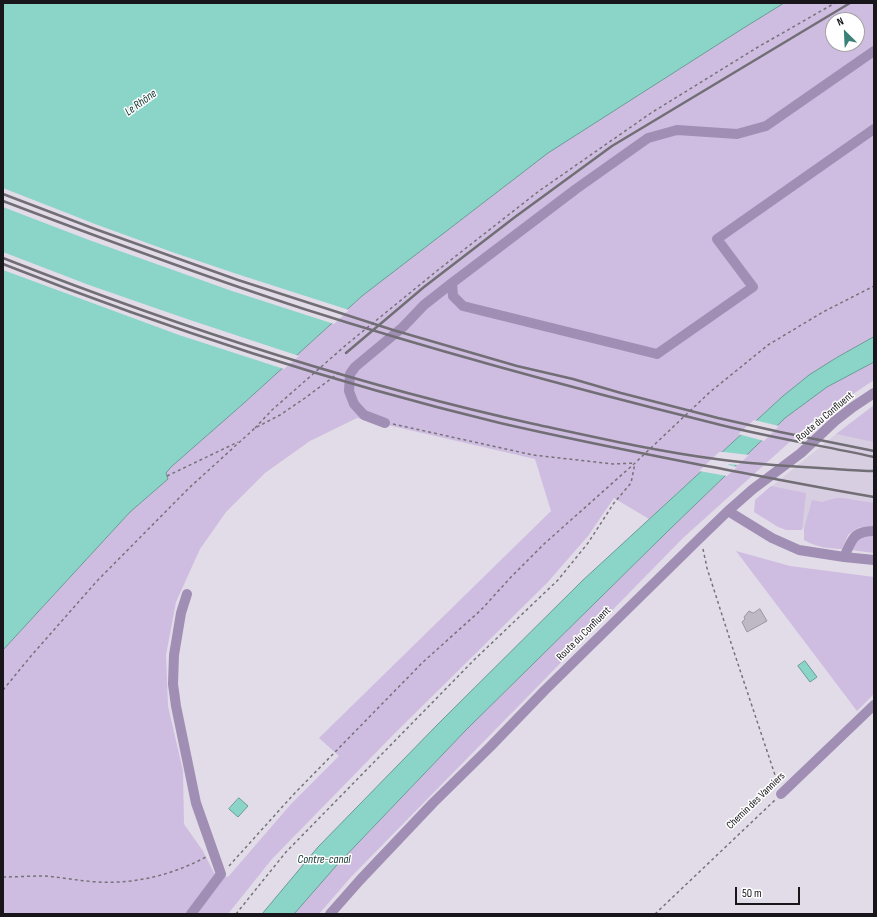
<!DOCTYPE html>
<html>
<head>
<meta charset="utf-8">
<style>
  body { margin:0 }
  #map { position:relative; width:877px; height:917px; overflow:hidden; background:#e2dce8; font-family:"Sofia Sans Condensed",sans-serif }
  canvas { display:block }
  .frame { position:absolute; inset:0; border:4px solid #18161a; pointer-events:none }
  .north { position:absolute; left:825px; top:12px; width:40px; height:40px; box-sizing:border-box; background:#fff; border:1px solid #a3a2a3; border-radius:50%; rotate:336deg; font-size:11px; font-weight:700; line-height:16px; text-align:center; color:#18161a }
  .north::after { content:''; display:block; margin:auto; width:14px; height:18px; background:#3c8177; clip-path:polygon(50% 0,100% 100%,50% 72%,0 100%) }
  .scale { position:absolute; left:735px; top:887px; width:65px; height:18px; box-sizing:border-box; border:2px solid #18161a; border-top:0; padding-left:5px; font-size:12px; line-height:14px; white-space:nowrap; color:#18161a; -webkit-text-stroke:3px #fff; paint-order:stroke }
</style>
</head>
<body>
<div id="map">
<canvas width="877" height="917"></canvas>
<div class="frame"></div>
<div class="north">N</div>
<div class="scale">50 m</div>
</div>
<script>
const ctx = document.querySelector('canvas').getContext('2d');
ctx.lineJoin = 'round';
function paint(path, color) { ctx.fillStyle = color; ctx.fill(path, 'evenodd'); }
function strokePath(path, color, width, dash) { ctx.strokeStyle = color; ctx.lineWidth = width; ctx.lineCap = dash ? 'butt' : 'round'; ctx.setLineDash(dash || []); ctx.stroke(path); }
function drawText(font, color, halo, rows, align = 'center') {
  ctx.font = font + ' "Sofia Sans Condensed",sans-serif'; ctx.lineWidth = 3; ctx.setLineDash([]); ctx.textBaseline = 'middle'; ctx.strokeStyle = halo; ctx.fillStyle = color; for (const [text, x, y, turn = 0] of rows) {
    ctx.save(); ctx.translate(x, y); ctx.rotate((+turn || 0) * Math.PI / 180); ctx.textAlign = isNaN(turn) ? turn : align; if (halo) ctx.strokeText(text, 0, 0); ctx.fillText(text, 0, 0); ctx.restore();
  }
}
const built = new Path2D(`
  M 836,434 L 874,436 L 874,541 L 856,534 L 836,525 L 804,529 L 755,500 Z`);
const green = new Path2D(`
  M 784,3 L 874,3 L 874,337 L 836,358 L 809,375 L 783,396 L 649,519 L 614,498 L 588,536 L 547,583 L 395,733 L 272,859 L 228,914 L 3,914 L 3,650 L 130,512 L 168,479 L 166,473 L 171,467 L 244,403 L 362,296 L 548,153 L 742,29 ZM 833,20 L 857,20 L 857,44 L 833,44 ZM 357,418 L 535,459 L 551,511 L 319,738 L 339,756 L 291,804 L 228,877 L 214,873 L 203,851 L 184,824 L 183,771 L 168,706 L 166,655 L 176,602 L 200,549 L 226,512 L 265,473 L 310,441 Z
  M 874,362 L 874,380 L 813,421 L 683,538 L 351,877 L 319,914 L 294,914 L 336,866 L 466,730 L 668,531 L 785,418 L 827,387 Z
  M 874,405 L 874,442 L 836,434 Z
  M 771,486 L 806,493 L 802,530 L 786,530 L 778,527 L 754,512 L 755,500 Z
  M 836,498 L 843,498 L 874,503 L 874,527 L 859,527 L 848,535 L 842,549 C 826,548 819,548 804,540 L 804,529 L 812,500 L 822,502 Z
  M 874,534 L 874,553 L 851,550 L 857,537 Z
  M 736,551 L 790,566 L 874,577 L 874,694 L 857,711 Z`);
const water = new Path2D(`
  M 3,3 L 784,3 L 742,29 L 548,153 L 362,296 L 244,403 L 171,467 L 166,473 L 168,479 L 130,512 L 3,650 Z
  M 874,337 L 874,362 L 827,387 L 785,418 L 668,531 L 466,730 L 336,866 L 294,914 L 262,914 L 318,847 L 439,723 L 582,581 L 783,396 L 809,375 L 836,358 Z
  M 805,661 L 817,677 L 810,682 L 798,666 Z
  M 239,798 L 248,806 L 238,817 L 229,809 Z`);
const pier = new Path2D(`
  M 3,188 L 95,224 L 172,252 L 237,274 L 349,310 L 334,324 L 232,291 L 89,240 L 3,207 Z
  M 3,252 L 89,285 L 187,319 L 299,356 L 284,369 L 179,335 L 3,270 Z
  M 754,420 L 779,426 L 764,441 L 738,434 Z
  M 719,452 L 724,452 L 749,455 L 738,465 L 728,464 L 729,465 L 737,467 L 727,476 L 699,471 Z`);
const building = new Path2D(`
  M 760,609 L 767,621 L 747,632 L 742,622 L 745,619 L 744,617 L 749,611 L 753,613 Z`);
const path = new Path2D(`
  M 393,424 L 533,455 L 613,464 L 635,463
  M 255,428 L 272,410 L 346,345 L 438,270 L 539,191 L 651,113 L 758,47 L 835,3
  M 167,476 L 238,442
  M 703,549 L 707,568 L 732,646 L 778,784
  M 3,690 L 31,656 L 96,582 L 189,488 L 255,428 L 280,415 L 305,398 L 340,372
  M 229,866 L 293,795 L 423,662 L 481,610 L 511,577 L 544,544 L 635,463 L 710,392 L 768,345 L 823,312 L 874,286
  M 3,877 C 16,877 30,876 43,876 C 61,877 79,881 98,882 C 136,884 172,875 206,857
  M 236,914 L 286,852 L 475,659 L 558,580 L 588,543 L 614,503 L 631,483 L 635,463
  M 655,914 L 775,800`);
const minor = new Path2D(`
  M 874,51 L 766,126 L 737,134 L 677,130 L 648,138 L 576,189 L 452,283 L 453,296 L 463,306 L 657,354 L 753,287 L 717,239 L 874,129
  M 385,423 L 364,415 L 354,404 L 349,391 L 350,374 L 355,367 L 403,327 L 424,305 L 452,283
  M 728,511 L 772,538 L 799,550 L 844,557 L 874,560
  M 844,557 C 852,540 853,531 874,531
  M 187,594 L 181,613 L 174,655 L 173,684 L 176,706 L 196,803 L 221,874 L 191,914
  M 781,794 L 874,705
  M 330,914 L 360,880 L 433,803 L 490,747 L 545,690 L 700,538 L 728,511 L 753,489 L 801,453 L 835,421 L 853,407 L 874,393`);
const rail = new Path2D(`
  M 3,194 L 95,229 L 238,280 L 393,330 L 517,366 L 573,379 L 621,393 L 718,418 L 780,432 L 874,451
  M 3,201 C 103,239 203,276 304,309 C 439,352 576,389 713,423 C 766,437 820,445 874,457
  M 3,258 C 176,326 353,384 534,424 C 594,437 655,451 716,459 C 751,464 785,466 820,468 C 838,469 856,471 874,471
  M 3,264 C 165,328 331,382 500,423 C 565,438 630,451 696,464 C 755,475 814,487 874,497
  M 346,353 L 424,287 L 515,217 L 612,146 L 850,3`);
const streetNames = [
  ["Route du Confluent",825,417,-40],
  ["Route du Confluent",584,634,-45],
  ["Chemin des Vanniers",756,801,-44]
];
const waterNames = [
  ["Le Rhône",141,103,-36],
  ["Contre-canal",324,860]
];
paint(built, '#d7cfe1');
paint(green, '#cebde0');
paint(water, '#8bd4c8');
strokePath(water, '#689b94', 1);
paint(pier, '#e2dce8');
paint(building, '#beb9c4');
strokePath(building, '#9b96a1', 1);
strokePath(path, '#767279', 1.5, [3, 3]);
strokePath(minor, '#a18eb5', 10);
strokePath(rail, '#726e75', 2.5);
drawText('11px', '#18161a', '#fff', streetNames);
drawText('italic 12px', '#0e322d', '#fff', waterNames);
</script>
</body>
</html>
